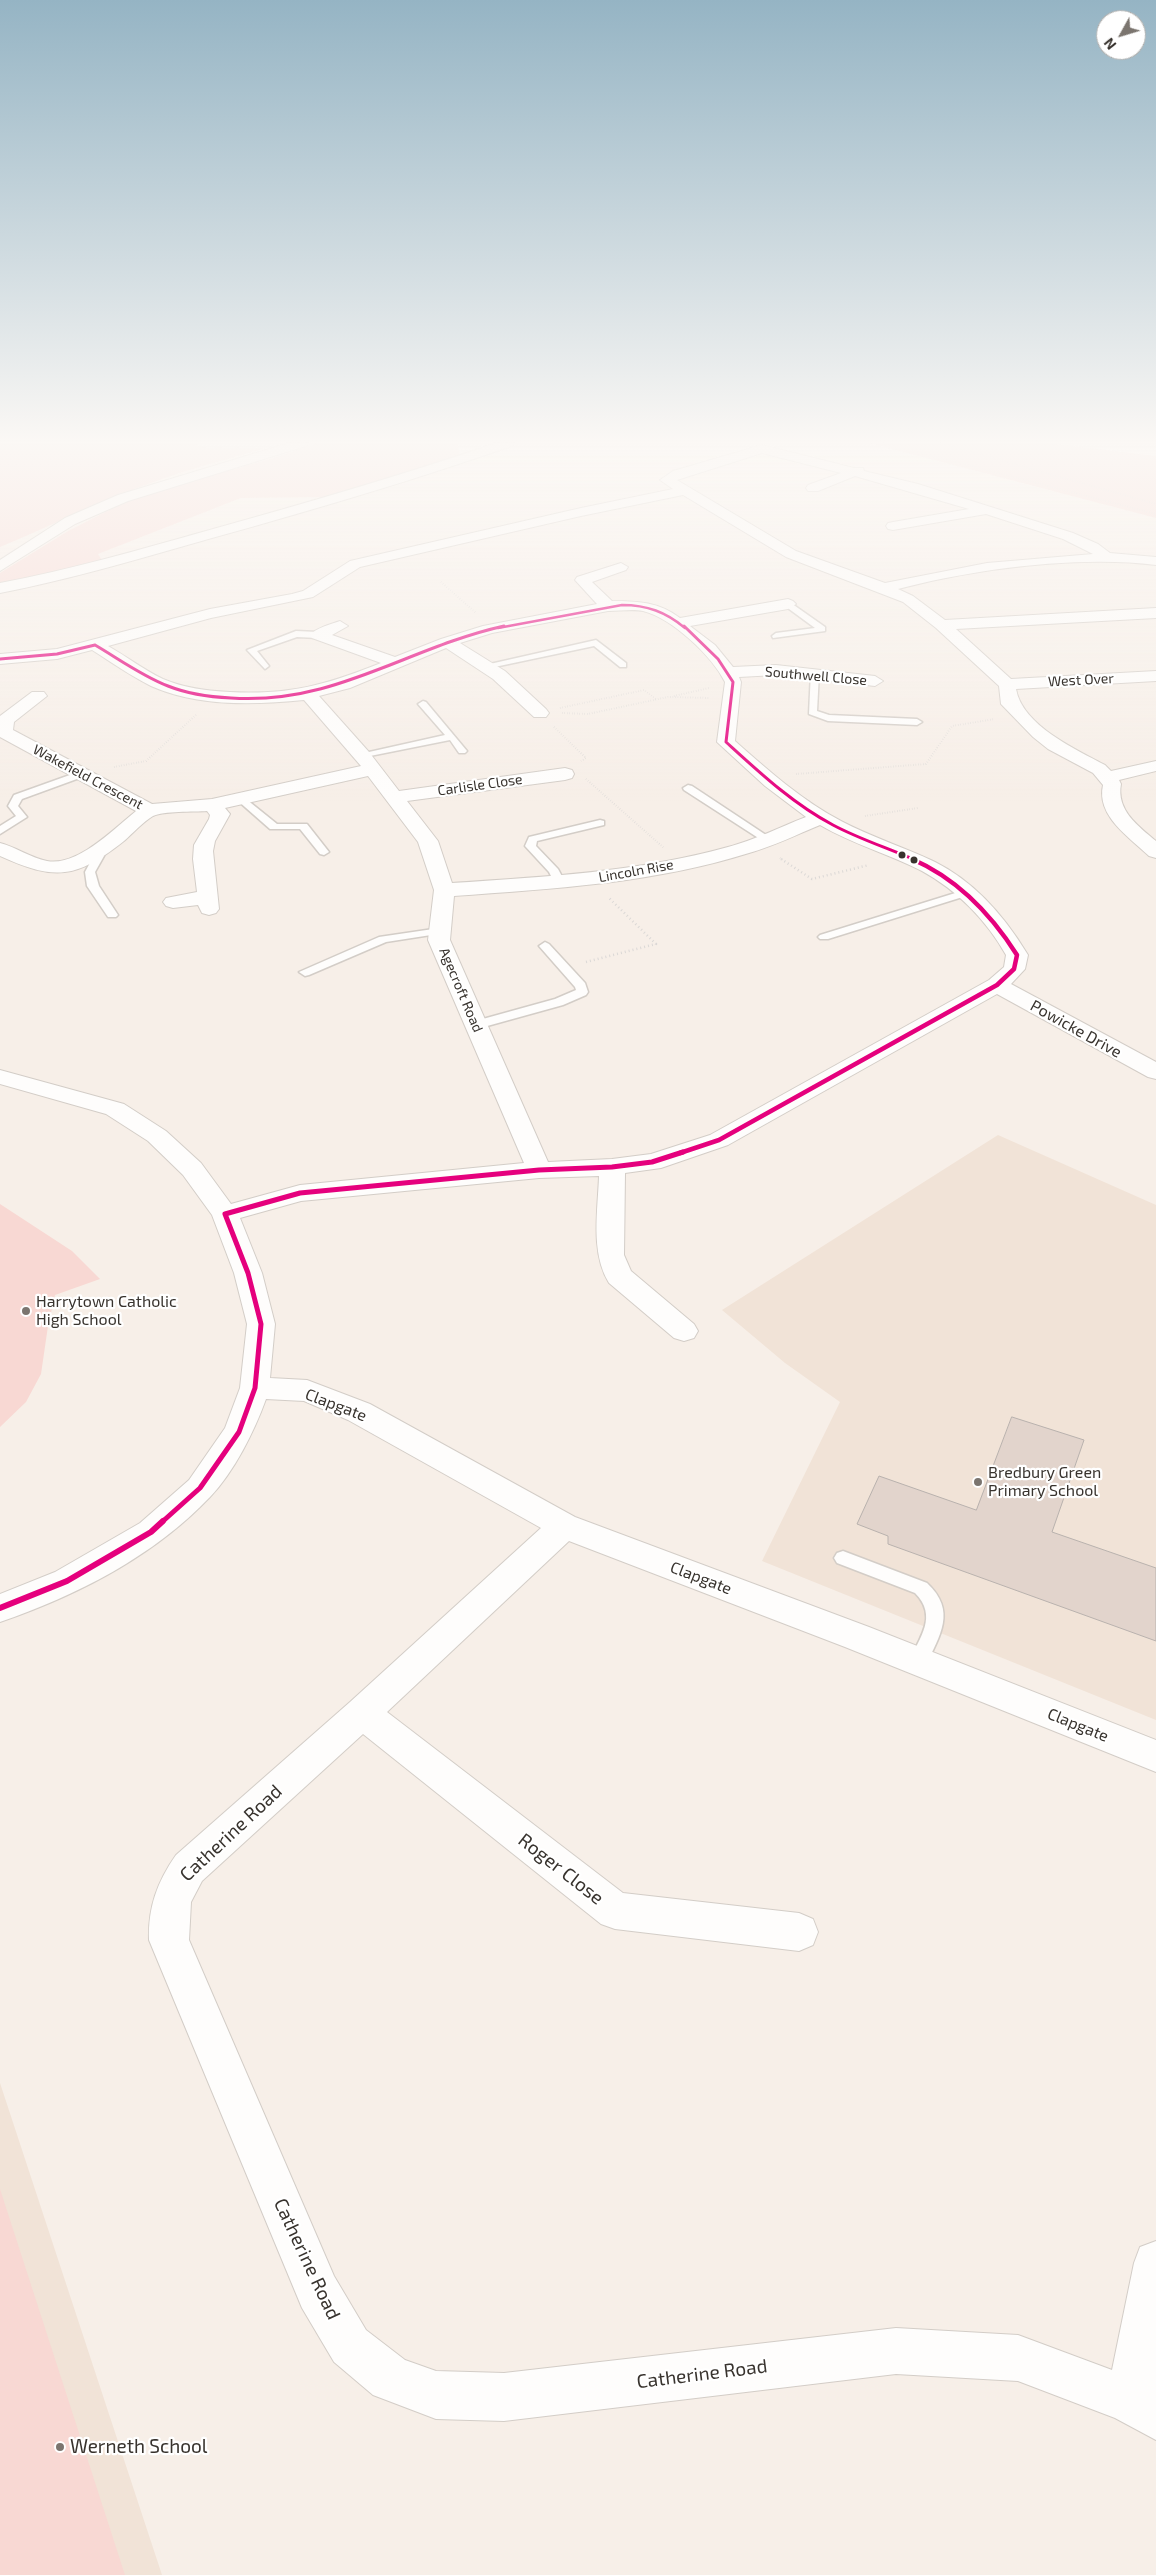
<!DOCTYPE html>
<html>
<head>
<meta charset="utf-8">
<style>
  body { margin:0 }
  #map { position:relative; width:1156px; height:2575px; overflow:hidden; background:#f7efe8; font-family:"Exo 2",sans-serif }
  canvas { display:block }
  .north { position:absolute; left:1096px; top:10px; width:50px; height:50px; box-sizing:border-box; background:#fff; border:1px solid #afadab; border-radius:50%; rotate:231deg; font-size:14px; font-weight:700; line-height:20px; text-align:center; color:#38332e }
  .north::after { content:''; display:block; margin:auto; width:18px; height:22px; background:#7b756f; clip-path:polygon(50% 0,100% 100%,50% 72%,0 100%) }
</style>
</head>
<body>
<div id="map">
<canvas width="1156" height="2575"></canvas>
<div class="north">N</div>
</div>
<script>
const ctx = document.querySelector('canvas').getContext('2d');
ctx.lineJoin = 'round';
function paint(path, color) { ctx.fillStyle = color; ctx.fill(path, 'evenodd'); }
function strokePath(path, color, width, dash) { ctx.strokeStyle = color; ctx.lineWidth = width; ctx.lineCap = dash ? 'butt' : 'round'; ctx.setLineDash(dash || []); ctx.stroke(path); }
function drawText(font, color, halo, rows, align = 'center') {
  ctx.font = font + ' "Exo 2",sans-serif'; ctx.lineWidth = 4.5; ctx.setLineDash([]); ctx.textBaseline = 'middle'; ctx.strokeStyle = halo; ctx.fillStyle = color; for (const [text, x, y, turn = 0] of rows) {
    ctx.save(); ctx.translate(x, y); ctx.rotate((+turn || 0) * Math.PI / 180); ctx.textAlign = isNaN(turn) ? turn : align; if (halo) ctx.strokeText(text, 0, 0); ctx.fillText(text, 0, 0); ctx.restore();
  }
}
const built = new Path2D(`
  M 998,1135 L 1156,1205 L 1156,1720 L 762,1561 L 840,1402 L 785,1363 L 722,1310 Z
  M 0,2083 L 77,2317 L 162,2575 L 0,2575 Z`);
const green = new Path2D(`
  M 0,443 L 196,443 L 198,447 L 265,448 C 227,460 188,469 151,483 C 100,501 51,526 0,547 Z
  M 316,443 L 457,443 L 460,456 L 332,497 L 241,498 L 98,554 L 102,560 L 19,581 L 0,583 L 0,573 L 68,531 L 133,498 L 280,456 Z
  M 869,443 L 1046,443 L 1156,456 L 1156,518 Z
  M 0,1204 L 72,1251 L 100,1279 L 55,1295 L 48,1326 L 41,1374 L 26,1402 L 0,1427 Z
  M 0,2189 L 125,2575 L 0,2575 Z`);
const building = new Path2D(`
  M 1012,1417 L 1084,1440 L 1052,1532 L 1156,1568 L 1156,1641 L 888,1544 L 888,1536 L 857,1524 L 879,1476 L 976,1510 Z`);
const pathFar1 = new Path2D(`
  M 883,443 L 1156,514
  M 940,443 L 1156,504
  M 441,582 L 476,613
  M 674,696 L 709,688
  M 560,708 L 644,690 L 656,699
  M 562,713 L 588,714 L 668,697 L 709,698
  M 554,727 L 586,758 L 581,761
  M 114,767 L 146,761 L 197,714
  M 796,774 L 926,764 L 952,726 L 995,719
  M 586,779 L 664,848
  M 865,816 L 918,808
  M 780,858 L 783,860`);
const path = new Path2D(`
  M 781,859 L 812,879 L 869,865
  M 586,962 L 656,944 L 609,898`);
const lane = new Path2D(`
  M 788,601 L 825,627 L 825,631 L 773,638 L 772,636 L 776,633 L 815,628 L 785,606 L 785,602 Z
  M 296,631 L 318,632 L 322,635 L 318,638 L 297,637 L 257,651 L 269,666 L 265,669 L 247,650 Z
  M 596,640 L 626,663 L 626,667 L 620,667 L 594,646 L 485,669 L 481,666 Z
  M 811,671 L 819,673 L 817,711 L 829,715 L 917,719 L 922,722 L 917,725 L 828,721 L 809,714 Z
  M 423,701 L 426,702 L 467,751 L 465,753 L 459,753 L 450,740 L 360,758 L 360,754 L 445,735 L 418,704 Z
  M 81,771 L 86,774 L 85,776 L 22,799 L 18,806 L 27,817 L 0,834 L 0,826 L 16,816 L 8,806 L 14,795 Z
  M 688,785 L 692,786 L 772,839 L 771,841 L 763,841 L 684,790 L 683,788 Z
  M 241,795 L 277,824 L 307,824 L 329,852 L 324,855 L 320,854 L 300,829 L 270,829 L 237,800 L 237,796 Z
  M 600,820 L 604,821 L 604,825 L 537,841 L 536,846 L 558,869 L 565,882 L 563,884 L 555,884 L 549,872 L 525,846 L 529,837 Z
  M 94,849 L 104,856 L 95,872 L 99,886 L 118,915 L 116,917 L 108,917 L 87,886 L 85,872 L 93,857 L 89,852 Z
  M 965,890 L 971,893 L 969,895 L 828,939 L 820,939 L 818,937 L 820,935 Z
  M 440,928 L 446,931 L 444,933 L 386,942 L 309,975 L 305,976 L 299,972 L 379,937 Z
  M 545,942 L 549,944 L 585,983 L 588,992 L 586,995 L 563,1005 L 480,1028 L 472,1028 L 470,1025 L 472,1022 L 555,999 L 576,990 L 575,987 L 539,946 Z
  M 843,1551 L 927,1583 C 957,1611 940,1635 925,1667 L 918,1669 L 911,1667 L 909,1661 C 920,1637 938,1616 915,1593 L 837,1563 L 834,1558 L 837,1553 Z`);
const street = new Path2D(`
  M 496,443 L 514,443 L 512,446 C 414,480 313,510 212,538 C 142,558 72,579 0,593 L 0,583 C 70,570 138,550 206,531 C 303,504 400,476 496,443 Z
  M 762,445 L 854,468 L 863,468 L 864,471 L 918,484 L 1073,533 L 1098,544 L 1110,553 L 1156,557 L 1156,565 C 1080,555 973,569 898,589 L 913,596 L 945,620 L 1156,608 L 1156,618 L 956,629 L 1011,679 L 1156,671 L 1156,681 L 1016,689 C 1022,725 1075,749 1105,765 L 1111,771 L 1156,761 L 1156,771 L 1119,780 L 1121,784 C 1116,810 1138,826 1156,841 L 1156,858 L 1149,856 C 1129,837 1096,816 1103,785 L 1093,773 L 1048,749 L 1033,737 L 1001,704 L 999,686 L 936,628 L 903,602 L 786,557 L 683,495 L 581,516 L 360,567 L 313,597 L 211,618 L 108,646 C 126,656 144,670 163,679 C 184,688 207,691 230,692 C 290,695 326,685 381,663 L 312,638 L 310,635 C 316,628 331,624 340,621 L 348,626 L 332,635 L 395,657 L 441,639 L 483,626 L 597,604 L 575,580 L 577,577 L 621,563 L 628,567 L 626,570 L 592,582 L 612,601 C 638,601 659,602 680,618 L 788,599 L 793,601 L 796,604 L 788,609 L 690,626 L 715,645 L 733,667 L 776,665 L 875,676 L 883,681 L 875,686 L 776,675 L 739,677 L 741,682 L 735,741 C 768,770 801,800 841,821 C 871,837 904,847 935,862 C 975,882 1005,917 1028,955 L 1025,969 L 1011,984 L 1156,1062 L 1156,1079 L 1148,1077 L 997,994 L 728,1145 L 661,1168 L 625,1173 L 624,1255 L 631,1271 L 694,1324 L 698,1331 L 694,1338 L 684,1341 L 674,1338 L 609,1283 C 590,1252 598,1210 599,1176 L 539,1178 L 301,1201 L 240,1218 L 262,1273 L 275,1324 L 270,1378 L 307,1380 L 370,1404 L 575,1517 L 869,1627 L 1156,1740 L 1156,1772 L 845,1647 L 569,1541 L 387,1712 L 623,1893 L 799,1913 L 813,1919 L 818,1932 L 813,1945 L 799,1951 L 615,1929 L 601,1924 L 363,1734 L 202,1881 L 191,1902 L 189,1940 L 334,2276 L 366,2330 L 405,2360 L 436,2371 L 504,2373 L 896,2328 L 1018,2335 L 1112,2370 L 1134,2263 L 1140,2247 L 1156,2241 L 1156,2440 L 1115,2418 L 1018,2381 L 896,2374 L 504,2421 L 436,2419 L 373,2395 L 334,2362 L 302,2308 L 149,1940 C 148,1908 157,1882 176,1855 L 350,1702 L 541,1528 L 348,1420 L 304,1401 L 266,1399 C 254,1432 234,1472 210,1497 C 154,1556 76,1596 0,1622 L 0,1594 L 55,1572 L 140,1523 L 189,1480 L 225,1428 L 240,1388 L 247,1324 L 234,1273 L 212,1215 L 183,1175 L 148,1141 L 106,1114 L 0,1084 L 0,1070 L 124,1104 L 166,1131 L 201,1163 L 231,1204 L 300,1185 L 524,1163 L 428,940 L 434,890 L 418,842 L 368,776 L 225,808 L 230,814 L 215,841 L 213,851 L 219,909 L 216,913 L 209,915 L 202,913 L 198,905 L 173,908 L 166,906 L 163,902 L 166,898 L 197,892 L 193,859 L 194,845 L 209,819 L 210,815 L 207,811 C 194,812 163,811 153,816 C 143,822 133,833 124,841 C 76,879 55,881 0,856 L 0,843 C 16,847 31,858 47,861 C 77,867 115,828 136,811 L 0,737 L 0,716 L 32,692 L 44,692 L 47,696 L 14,722 L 13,730 L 152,804 L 212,799 L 361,766 L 304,700 C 254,705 198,707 151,686 C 131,676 111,662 92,650 L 57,659 L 0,664 L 0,654 L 57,649 L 210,609 L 292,594 L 303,591 L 350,561 L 581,508 L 673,489 L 660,480 L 673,471 ZM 762,453 L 841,473 L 808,485 L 806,488 L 808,491 L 818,491 L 855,476 L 969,509 L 893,522 L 888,523 L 886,526 L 888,529 L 893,530 L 986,514 L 1063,539 L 1093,554 L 987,563 L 885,583 L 796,551 L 677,480 ZM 608,611 C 619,611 633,609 643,611 C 672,618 712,656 725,682 L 717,742 L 765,786 L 806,817 C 780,827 755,840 728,847 C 638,872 544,877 452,883 L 438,841 L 407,801 L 565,780 L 572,778 L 574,774 L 572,770 L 565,768 L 399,791 L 369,752 L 319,696 L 350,688 L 446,648 L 493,679 L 534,717 L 546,717 L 549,713 L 546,709 L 505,671 L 460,643 L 492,633 ZM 820,825 C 852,844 889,854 922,871 C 957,890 987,921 1006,955 L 1004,967 L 989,980 L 710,1135 L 651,1154 L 612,1159 L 548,1162 L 450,940 L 454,896 C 552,889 654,883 749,853 C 774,846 796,835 820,825 Z`);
const primary = new Path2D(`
  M 289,443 L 308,443 L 306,446 L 128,501 L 75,524 L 0,571 L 0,560 L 65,518 L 118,495 Z`);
const bus1Far4 = new Path2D(`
  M 498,628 L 622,605 C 647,605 666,612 685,628`);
const bus1Far3 = new Path2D(`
  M 684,626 L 718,659 L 733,682 L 726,742 C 759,772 793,804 833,825 C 859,839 888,848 915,860
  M 95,645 C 119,659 142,676 168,686 C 188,694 210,697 231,698 C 335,705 406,648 504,626
  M 0,659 L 57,654 L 95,645`);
const bus1Far2 = new Path2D(`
  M 680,1153 L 719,1140 L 997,985 L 1014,969 L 1017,955 C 991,914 958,879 912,859`);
const bus1Far1 = new Path2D(`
  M 225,1214 L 300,1193 L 539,1170 L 612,1167 L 652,1162 L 683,1152
  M 162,1522 L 200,1488 L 239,1432 L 255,1388 L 261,1324 L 248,1273 L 225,1214`);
const bus1 = new Path2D(`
  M 0,1608 L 67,1581 L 151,1532 L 163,1521`);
const markers = [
  [902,855,4.5,"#38332e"],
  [914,860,4.5,"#38332e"],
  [26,1311,5,"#7b756f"],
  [978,1482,5,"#7b756f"],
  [60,2447,5,"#7b756f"]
];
const farStreetnames = [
  ["Southwell Close",816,676,5],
  ["West Over",1081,680,-3],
  ["Wakefield Crescent",88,777,28],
  ["Carlisle Close",480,785,-8],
  ["Lincoln Rise",636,871,-10],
  ["Agecroft Road",461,990,67]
];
const streetNames = [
  ["Powicke Drive",1076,1029,29],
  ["Clapgate",336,1405,21],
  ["Clapgate",701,1578,21],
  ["Clapgate",1078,1725,22]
];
const poiNames = [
  ["Harrytown Catholic",36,1302],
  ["High School",36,1320],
  ["Bredbury Green",988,1473],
  ["Primary School",988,1491]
];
const nearStreetnames = [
  ["Catherine Road",231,1833,-43],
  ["Roger Close",561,1869,38],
  ["Catherine Road",307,2259,65],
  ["Catherine Road",702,2374,-7]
];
const nearPoinames = [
  ["Werneth School",70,2447]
];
paint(built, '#f1e3d7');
paint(green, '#f8d8d3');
paint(building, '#e2d4cc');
strokePath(building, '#b9b2ae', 1);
strokePath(lane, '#d3cdc7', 3);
strokePath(street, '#d3cdc7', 2);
strokePath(primary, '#d3cdc7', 2);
strokePath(pathFar1, '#dbd8d6', 2, [0.5, 2]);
strokePath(path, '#dbd8d6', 2.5, [1, 3]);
paint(lane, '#fefdfc');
paint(street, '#fefdfc');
paint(primary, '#fefdfc');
strokePath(bus1Far4, '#e5007d', 2.5);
strokePath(bus1Far3, '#e5007d', 3);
strokePath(bus1Far2, '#e5007d', 4.5);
strokePath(bus1Far1, '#e5007d', 5);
strokePath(bus1, '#e5007d', 6);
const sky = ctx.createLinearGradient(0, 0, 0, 803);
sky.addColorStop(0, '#95b4c4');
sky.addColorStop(0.55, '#fbf8f5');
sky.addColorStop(1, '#fbf8f500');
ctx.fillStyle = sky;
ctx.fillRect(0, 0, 1156, 803);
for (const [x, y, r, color] of markers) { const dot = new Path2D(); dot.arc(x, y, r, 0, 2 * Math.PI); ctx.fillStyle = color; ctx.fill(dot); strokePath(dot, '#fff', 2); }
drawText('14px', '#38332e', '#fff', farStreetnames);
drawText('16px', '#38332e', '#fff', streetNames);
drawText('16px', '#38332e', '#fff', poiNames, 'left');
drawText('19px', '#38332e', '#fff', nearStreetnames);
drawText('19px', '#38332e', '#fff', nearPoinames, 'left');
</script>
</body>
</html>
